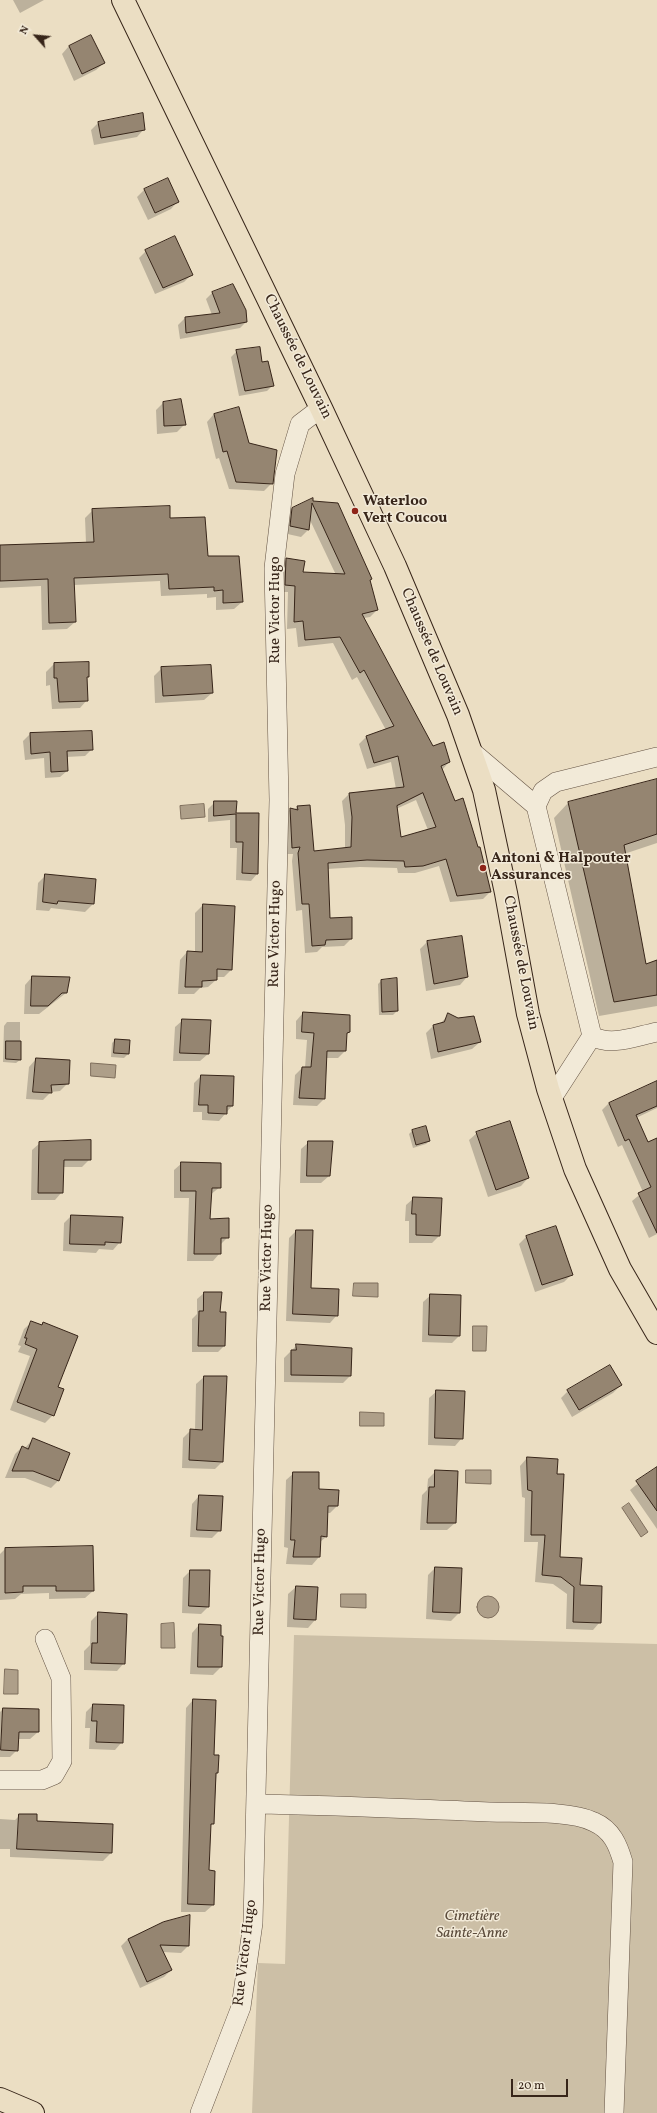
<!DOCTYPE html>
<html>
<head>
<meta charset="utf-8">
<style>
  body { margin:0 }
  #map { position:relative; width:657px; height:2113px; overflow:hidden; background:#ebdec3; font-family:Vollkorn,serif }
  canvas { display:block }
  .north { position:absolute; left:16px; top:16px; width:40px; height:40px; -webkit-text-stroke:3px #f2ead8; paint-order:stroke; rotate:297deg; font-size:11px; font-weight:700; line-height:16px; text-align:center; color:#372519 }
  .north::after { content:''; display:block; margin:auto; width:14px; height:18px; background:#372519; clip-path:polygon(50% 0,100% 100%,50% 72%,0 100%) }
  .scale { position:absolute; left:511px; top:2079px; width:57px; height:18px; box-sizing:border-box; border:2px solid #372519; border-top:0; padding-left:5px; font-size:12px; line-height:14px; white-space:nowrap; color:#372519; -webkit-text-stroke:3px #f2ead8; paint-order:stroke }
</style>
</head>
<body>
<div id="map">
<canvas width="657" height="2113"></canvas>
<div class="north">N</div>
<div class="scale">20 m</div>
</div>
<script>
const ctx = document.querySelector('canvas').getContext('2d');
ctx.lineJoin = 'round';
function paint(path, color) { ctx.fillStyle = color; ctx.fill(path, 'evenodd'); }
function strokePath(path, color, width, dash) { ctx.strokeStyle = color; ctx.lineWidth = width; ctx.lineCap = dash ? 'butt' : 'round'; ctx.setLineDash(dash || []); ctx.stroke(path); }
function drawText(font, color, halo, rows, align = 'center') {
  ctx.font = font + ' Vollkorn,serif'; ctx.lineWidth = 3; ctx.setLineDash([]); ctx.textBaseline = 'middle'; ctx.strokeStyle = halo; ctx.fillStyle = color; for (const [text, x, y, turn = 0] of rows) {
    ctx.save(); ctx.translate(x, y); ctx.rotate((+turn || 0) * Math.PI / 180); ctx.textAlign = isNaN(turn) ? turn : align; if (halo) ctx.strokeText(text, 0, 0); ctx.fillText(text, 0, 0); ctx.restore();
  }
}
const green = new Path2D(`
  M 294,1635 L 657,1644 L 657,2113 L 252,2113 L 258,1963 L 285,1964 Z`);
const water = new Path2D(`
  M 204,804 L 205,817 L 181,819 L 180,806 Z
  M 91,1063 L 116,1065 L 115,1078 L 91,1076 Z
  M 354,1283 L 378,1283 L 378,1297 L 353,1296 Z
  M 473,1326 L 487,1326 L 486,1351 L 473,1351 Z
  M 360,1412 L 384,1413 L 384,1426 L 360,1426 Z
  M 466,1470 L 491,1470 L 491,1484 L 466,1483 Z
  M 629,1503 L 648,1532 L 641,1537 L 622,1508 Z
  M 341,1594 L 366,1594 L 366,1608 L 341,1607 Z
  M477 1607a11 11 0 1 1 22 0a11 11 0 1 1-22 0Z
  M 174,1623 L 175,1648 L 161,1648 L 161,1624 Z
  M 5,1669 L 18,1670 L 18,1694 L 4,1694 Z`);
const shadow = new Path2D(`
  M 13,0 L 44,0 L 20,13 Z
  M 91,36 L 104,63 L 96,70 L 74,81 L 62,54 L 69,46 Z
  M 98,123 L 144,129 L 137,137 L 94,145 L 91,130 Z
  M 168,179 L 178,201 L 171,209 L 148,220 L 137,197 L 144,190 Z
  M 146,251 L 191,275 L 184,282 L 155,294 L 139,258 Z
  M 212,293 L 246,322 L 240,328 L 180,339 L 178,325 L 185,318 L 212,315 L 206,299 Z
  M 237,351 L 261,363 L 273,385 L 267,391 L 239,396 L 231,357 Z
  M 163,403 L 185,424 L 177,432 L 157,434 L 156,410 Z
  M 239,408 L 248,444 L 272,483 L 264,491 L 229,489 L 219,458 L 216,459 L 207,422 L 214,414 Z
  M 312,500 L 369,581 L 377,610 L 370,617 L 364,618 L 433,747 L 449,762 L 442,770 L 490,892 L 483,899 L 450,902 L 439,866 L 415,873 L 398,873 L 397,868 L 360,867 L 327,869 L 329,919 L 351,939 L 344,946 L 322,947 L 317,952 L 305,953 L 302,910 L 296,911 L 292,861 L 293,854 L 285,854 L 283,816 L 290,809 L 294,810 L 298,806 L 313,852 L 345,848 L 345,825 L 342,801 L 349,794 L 396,789 L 391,762 L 367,769 L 359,744 L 366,737 L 386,730 L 357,677 L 352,680 L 333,643 L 298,647 L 296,628 L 287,629 L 288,592 L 279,592 L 280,566 L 287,559 L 302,573 L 336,575 L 309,518 L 308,530 L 301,537 L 283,533 L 285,516 L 293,508 ZM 416,800 L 428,830 L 400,839 L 396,809 Z
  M 93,510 L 169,519 L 207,557 L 242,602 L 234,609 L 216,610 L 216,597 L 207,598 L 207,594 L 161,596 L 160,581 L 74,585 L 75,622 L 67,629 L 42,630 L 41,586 L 0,588 L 0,546 L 86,543 L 85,518 Z
  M 88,663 L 88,676 L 86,678 L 87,700 L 80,708 L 52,709 L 50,685 L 46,686 L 46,672 L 54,664 Z
  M 162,668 L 212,693 L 204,700 L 155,703 L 154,676 Z
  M 91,732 L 92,749 L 85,756 L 66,757 L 67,771 L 60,777 L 45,778 L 44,758 L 25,760 L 23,741 L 30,734 Z
  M 657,780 L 657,843 L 624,854 L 645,965 L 657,961 L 657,1006 L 599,1016 L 554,818 L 568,803 Z
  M 215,802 L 236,802 L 235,814 L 258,814 L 257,874 L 251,881 L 236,880 L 237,848 L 230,848 L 230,820 L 208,822 L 208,809 Z
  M 46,875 L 95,880 L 93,904 L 85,912 L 51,908 L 49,911 L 36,910 L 38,883 Z
  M 203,905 L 234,907 L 231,970 L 224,977 L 216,977 L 216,980 L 208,987 L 200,988 L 194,994 L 178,994 L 180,960 L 187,952 L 195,953 L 195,913 Z
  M 427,942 L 467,977 L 460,985 L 426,991 L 420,949 Z
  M 32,977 L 66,993 L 39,1014 L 24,1014 L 25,985 Z
  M 381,981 L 397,1011 L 393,1015 L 379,1015 L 378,984 Z
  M 303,1013 L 349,1032 L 346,1035 L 345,1051 L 338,1058 L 326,1058 L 324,1099 L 317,1106 L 293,1105 L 295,1075 L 302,1068 L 305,1068 L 307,1040 L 296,1039 L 296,1021 Z
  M 449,1014 L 480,1042 L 472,1049 L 431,1059 L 426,1033 L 433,1026 L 440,1024 Z
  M 183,1020 L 208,1054 L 200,1061 L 173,1061 L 175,1027 Z
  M 7,1022 L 20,1022 L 20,1060 L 16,1063 L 3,1062 L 4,1026 Z
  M 115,1040 L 129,1041 L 128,1054 L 124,1058 L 111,1057 L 112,1043 Z
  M 36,1059 L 68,1083 L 60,1091 L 51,1092 L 43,1100 L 26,1099 L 29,1067 Z
  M 201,1076 L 233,1077 L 232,1106 L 219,1121 L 202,1120 L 202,1112 L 193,1112 L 194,1083 Z
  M 657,1090 L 657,1108 L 636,1118 L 647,1144 L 657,1148 L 657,1234 L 649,1238 L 632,1201 L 643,1192 L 622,1145 L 618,1147 L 602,1110 L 609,1103 Z
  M 412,1131 L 429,1141 L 426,1144 L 413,1148 L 409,1134 Z
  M 477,1133 L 528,1178 L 521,1186 L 488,1197 L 469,1140 Z
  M 309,1142 L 329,1176 L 321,1183 L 300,1183 L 301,1149 Z
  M 40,1143 L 90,1159 L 82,1167 L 63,1167 L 62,1192 L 55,1200 L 31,1200 L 32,1150 Z
  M 182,1163 L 220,1187 L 210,1195 L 209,1220 L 228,1237 L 220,1245 L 220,1253 L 213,1261 L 187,1261 L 189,1198 L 174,1198 L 174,1170 Z
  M 414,1198 L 439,1236 L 432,1243 L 409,1243 L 409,1221 L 405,1221 L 406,1205 Z
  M 71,1216 L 120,1242 L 113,1250 L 99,1249 L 96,1253 L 63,1251 L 64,1223 Z
  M 555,1227 L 571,1275 L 564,1282 L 535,1292 L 519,1244 L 526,1237 Z
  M 296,1231 L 310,1289 L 337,1315 L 330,1323 L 286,1321 L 289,1238 Z
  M 204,1293 L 219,1313 L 224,1346 L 218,1352 L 192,1352 L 192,1319 L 197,1314 L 197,1299 Z
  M 431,1295 L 459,1336 L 452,1343 L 422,1342 L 423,1302 Z
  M 32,1322 L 41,1326 L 43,1324 L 57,1387 L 53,1415 L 45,1423 L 10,1410 L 30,1356 L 18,1352 L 21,1346 L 18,1345 L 24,1329 Z
  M 297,1345 L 350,1376 L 343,1383 L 284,1382 L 284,1358 Z
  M 204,1377 L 222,1462 L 215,1469 L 182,1468 L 183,1438 L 191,1430 L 195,1430 L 196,1384 Z
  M 621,1385 L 613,1393 L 572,1417 L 561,1398 L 568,1391 Z
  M 437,1391 L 462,1438 L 455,1446 L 428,1445 L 429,1398 Z
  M 33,1439 L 59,1480 L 51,1488 L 25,1478 L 5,1478 L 15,1454 L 22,1447 L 25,1448 Z
  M 527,1458 L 556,1475 L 559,1558 L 600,1622 L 593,1630 L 566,1629 L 567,1594 L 553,1584 L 535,1582 L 538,1542 L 524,1542 L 525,1498 L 522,1497 L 520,1466 Z
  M 657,1468 L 657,1529 L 630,1490 Z
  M 436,1471 L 455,1523 L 447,1530 L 420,1530 L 422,1495 L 427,1490 L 428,1479 Z
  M 294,1473 L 337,1506 L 330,1513 L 326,1513 L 326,1537 L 320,1542 L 319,1557 L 312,1565 L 286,1564 L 288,1548 L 284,1547 L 286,1480 Z
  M 199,1496 L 220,1530 L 212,1538 L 190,1537 L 192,1504 Z
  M 92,1547 L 93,1591 L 85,1598 L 49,1599 L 49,1593 L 21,1594 L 15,1599 L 0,1600 L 0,1554 L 5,1549 Z
  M 435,1568 L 461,1569 L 459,1613 L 451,1621 L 426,1619 L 428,1575 Z
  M 190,1571 L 208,1607 L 201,1614 L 182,1613 L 183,1578 Z
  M 296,1587 L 317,1588 L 315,1620 L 308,1628 L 287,1627 L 288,1594 Z
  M 99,1613 L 124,1663 L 117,1671 L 84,1670 L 84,1651 L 90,1645 L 91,1621 Z
  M 199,1625 L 221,1667 L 213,1675 L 190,1674 L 192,1633 Z
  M 193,1700 L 213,1756 L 218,1756 L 213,1823 L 210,1826 L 208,1871 L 213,1905 L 205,1912 L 181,1912 L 186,1708 Z
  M 93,1705 L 122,1742 L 115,1750 L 89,1749 L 90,1728 L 85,1728 L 86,1712 Z
  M 3,1709 L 38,1732 L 30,1739 L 18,1739 L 17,1750 L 10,1757 L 0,1757 L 0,1712 Z
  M 20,1815 L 36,1822 L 112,1825 L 111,1853 L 103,1861 L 10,1857 L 10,1849 L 0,1849 L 0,1819 L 15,1820 Z
  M 189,1916 L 188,1946 L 181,1953 L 163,1952 L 171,1970 L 164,1977 L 140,1988 L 121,1946 L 128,1939 Z`);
const building = new Path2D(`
  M 91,35 L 105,63 L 82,74 L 69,46 Z
  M 143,113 L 145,130 L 101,138 L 98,122 Z
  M 168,178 L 179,202 L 155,213 L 144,189 Z
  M 175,236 L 193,275 L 163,288 L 145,250 Z
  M 233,284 L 246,310 L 247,322 L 186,333 L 185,317 L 220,313 L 212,292 Z
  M 260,347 L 262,362 L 268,361 L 274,386 L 245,391 L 236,350 Z
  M 181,399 L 186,425 L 164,426 L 163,402 Z
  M 239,407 L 249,443 L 277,450 L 273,484 L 236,482 L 227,451 L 223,452 L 214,414 Z
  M 313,498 L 313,501 L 338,503 L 359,550 L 372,579 L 370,580 L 378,610 L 362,614 L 433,746 L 444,742 L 450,762 L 441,766 L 455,801 L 463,798 L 478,847 L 480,847 L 491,892 L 457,896 L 446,859 L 423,866 L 405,867 L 404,861 L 367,860 L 328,863 L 330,918 L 352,917 L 352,939 L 326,940 L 325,945 L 312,946 L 309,904 L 302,904 L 298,853 L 300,847 L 292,848 L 290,808 L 298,810 L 297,806 L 310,805 L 314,851 L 351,847 L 352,817 L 349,793 L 404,787 L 398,756 L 374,763 L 366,736 L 394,726 L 364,670 L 360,673 L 340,637 L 305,640 L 303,621 L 294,622 L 295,586 L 285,585 L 286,558 L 305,561 L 303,572 L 345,574 L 312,503 L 309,530 L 290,526 L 292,508 ZM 423,793 L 436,827 L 401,837 L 397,806 Z
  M 170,506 L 170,518 L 205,517 L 208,556 L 239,556 L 243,602 L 223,603 L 223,590 L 214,591 L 214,587 L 169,589 L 168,574 L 74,578 L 76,622 L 49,623 L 48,579 L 0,581 L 0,545 L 94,542 L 92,509 Z
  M 89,662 L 89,677 L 87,677 L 88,701 L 59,702 L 57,678 L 54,678 L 54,663 Z
  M 211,665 L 213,693 L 163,696 L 161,667 Z
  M 92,731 L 93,750 L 67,751 L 68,771 L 51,772 L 50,752 L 31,754 L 30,733 Z
  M 657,779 L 657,834 L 624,845 L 646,964 L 657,960 L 657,995 L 614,1002 L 568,802 Z
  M 214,801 L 237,801 L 236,813 L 259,813 L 258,874 L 242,873 L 243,842 L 236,842 L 236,814 L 214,816 Z
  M 45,874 L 96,879 L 94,904 L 58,901 L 57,904 L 43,902 Z
  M 203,904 L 235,906 L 232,970 L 217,969 L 217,980 L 202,981 L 202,987 L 185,987 L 187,951 L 202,952 Z
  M 462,936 L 468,977 L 434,984 L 427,941 Z
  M 32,976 L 70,977 L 67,993 L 62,993 L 48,1006 L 31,1006 Z
  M 397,978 L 398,1011 L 382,1012 L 381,980 Z
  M 303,1012 L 350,1015 L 350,1032 L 347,1033 L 346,1051 L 327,1051 L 325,1099 L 299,1098 L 302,1067 L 311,1067 L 314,1033 L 302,1032 Z
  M 448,1013 L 458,1018 L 474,1016 L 481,1042 L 438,1052 L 433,1025 L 444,1022 Z
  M 182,1019 L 211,1020 L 209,1054 L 180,1053 Z
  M 115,1039 L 130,1040 L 129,1054 L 114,1053 Z
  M 6,1041 L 21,1041 L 21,1060 L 6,1059 Z
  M 36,1058 L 70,1060 L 69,1084 L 51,1085 L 52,1093 L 33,1092 Z
  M 201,1075 L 234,1076 L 233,1106 L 227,1106 L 227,1114 L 208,1113 L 208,1105 L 199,1105 Z
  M 657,1081 L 657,1106 L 636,1115 L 648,1142 L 657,1138 L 657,1233 L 638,1193 L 651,1187 L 629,1139 L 625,1141 L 609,1103 Z
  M 510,1121 L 529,1178 L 496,1190 L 476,1132 Z
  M 426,1126 L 430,1141 L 416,1145 L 412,1130 Z
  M 91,1140 L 91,1160 L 64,1160 L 63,1193 L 38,1193 L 39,1142 Z
  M 308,1141 L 333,1141 L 330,1176 L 307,1176 Z
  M 181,1162 L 221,1163 L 221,1188 L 212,1188 L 210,1219 L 229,1218 L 229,1238 L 221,1238 L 221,1254 L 194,1254 L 196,1191 L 181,1191 Z
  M 413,1197 L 442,1198 L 440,1236 L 416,1235 L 416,1214 L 412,1214 Z
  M 71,1215 L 123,1217 L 121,1243 L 105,1242 L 105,1245 L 70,1244 Z
  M 556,1226 L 573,1275 L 542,1285 L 526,1236 Z
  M 296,1230 L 313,1230 L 311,1288 L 339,1289 L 338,1316 L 293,1314 Z
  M 204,1292 L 222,1292 L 220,1312 L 226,1312 L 225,1346 L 198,1346 L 199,1311 L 203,1311 Z
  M 430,1294 L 461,1295 L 460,1336 L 429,1335 Z
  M 31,1321 L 42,1325 L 43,1322 L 78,1336 L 58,1387 L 64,1389 L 54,1416 L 17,1402 L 37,1349 L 25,1344 L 27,1338 L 25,1338 Z
  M 296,1344 L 352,1348 L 351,1376 L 291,1375 L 291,1350 L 296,1350 Z
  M 610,1365 L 622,1385 L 579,1410 L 567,1390 Z
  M 204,1376 L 227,1376 L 223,1462 L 189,1460 L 190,1429 L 202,1430 Z
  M 436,1390 L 465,1391 L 463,1439 L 435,1438 Z
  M 33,1438 L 70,1453 L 59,1481 L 33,1471 L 12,1471 L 22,1446 L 28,1449 Z
  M 527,1457 L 558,1459 L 557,1474 L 564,1474 L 560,1557 L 582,1558 L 580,1585 L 602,1586 L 601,1623 L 573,1622 L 574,1587 L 561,1577 L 542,1575 L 545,1535 L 531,1535 L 532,1491 L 528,1490 Z
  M 657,1467 L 657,1511 L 636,1481 Z
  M 435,1470 L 458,1471 L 456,1523 L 427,1523 L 429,1487 L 434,1487 Z
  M 293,1472 L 319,1472 L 319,1489 L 339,1490 L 338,1506 L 328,1506 L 327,1537 L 321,1536 L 320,1557 L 293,1557 L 295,1540 L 291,1540 Z
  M 199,1495 L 223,1496 L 221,1531 L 197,1530 Z
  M 93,1546 L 94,1591 L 56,1591 L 56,1586 L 23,1586 L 23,1592 L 5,1593 L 5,1548 Z
  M 435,1567 L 462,1568 L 460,1613 L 433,1612 Z
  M 190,1570 L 210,1570 L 209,1607 L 189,1606 Z
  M 296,1586 L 318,1587 L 316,1620 L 294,1619 Z
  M 98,1612 L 127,1614 L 125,1664 L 91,1663 L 92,1643 L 97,1643 Z
  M 199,1624 L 221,1625 L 221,1636 L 223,1636 L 222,1667 L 198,1667 Z
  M 193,1699 L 216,1700 L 214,1755 L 219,1755 L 218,1773 L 216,1773 L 214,1824 L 211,1824 L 209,1870 L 215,1871 L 214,1905 L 188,1904 Z
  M 93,1704 L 124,1705 L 123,1743 L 96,1742 L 97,1721 L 92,1721 Z
  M 3,1708 L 39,1709 L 39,1732 L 19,1732 L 18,1751 L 1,1750 Z
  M 19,1814 L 37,1814 L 37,1821 L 113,1824 L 112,1853 L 17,1849 Z
  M 190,1915 L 189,1946 L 160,1945 L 172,1970 L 147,1982 L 128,1939 L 163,1922 Z`);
const minor = new Path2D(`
  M 470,750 L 536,806
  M 592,1036 C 611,1047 636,1036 657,1032
  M 552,1098 L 592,1036 L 536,806 L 543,791 L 556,782 L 657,757
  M 0,1780 L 42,1780 L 54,1775 L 62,1761 L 61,1678 L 45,1639
  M 256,1804 C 333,1805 411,1809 489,1812 C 517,1813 570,1810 594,1822 C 612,1830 618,1845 623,1862 L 614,2113
  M 200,2113 L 241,2007 L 253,1923 L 279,800 L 274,568 L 285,474 L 300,424 L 321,408`);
const major = new Path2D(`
  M 123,0 L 321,408 L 395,566 L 458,715 L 484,790 L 506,893 L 528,1014 L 548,1089 L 575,1169 L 620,1269 L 657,1333`);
const highway = new Path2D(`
  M 0,2099 L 33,2113`);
const markers = [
  [355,511,4,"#8f2418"],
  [483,868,4,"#8f2418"]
];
const streetNames = [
  ["Chaussée de Louvain",297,357,64],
  ["Rue Victor Hugo",276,610,-90],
  ["Chaussée de Louvain",431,652,67],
  ["Rue Victor Hugo",276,934,-89],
  ["Chaussée de Louvain",520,963,79],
  ["Rue Victor Hugo",268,1258,-89],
  ["Rue Victor Hugo",261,1582,-89],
  ["Rue Victor Hugo",246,1953,-83]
];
const poiNames = [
  ["Waterloo",363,502],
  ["Vert Coucou",363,519],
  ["Antoni & Halpouter",491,859],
  ["Assurances",491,876]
];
const parkNames = [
  ["Cimetière",472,1917],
  ["Sainte-Anne",472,1934]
];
paint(green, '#ccbfa6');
paint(water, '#ae9f89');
strokePath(water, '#7e6e5c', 1);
paint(shadow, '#0003');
paint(building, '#958571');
strokePath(building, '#372519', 1);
strokePath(minor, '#645344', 20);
strokePath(major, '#372519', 24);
strokePath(highway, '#372519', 24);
strokePath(minor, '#f2ead8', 19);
strokePath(major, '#ebdec3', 22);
strokePath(highway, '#ebdec3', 22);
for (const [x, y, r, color] of markers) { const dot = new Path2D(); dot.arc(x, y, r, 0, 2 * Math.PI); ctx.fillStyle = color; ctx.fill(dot); strokePath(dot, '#f2ead8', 1.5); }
drawText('15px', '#372519', '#f2ead8', streetNames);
drawText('bold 15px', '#372519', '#f2ead8', poiNames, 'left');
drawText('italic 15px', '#5c4c3c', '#f2ead8', parkNames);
</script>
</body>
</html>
